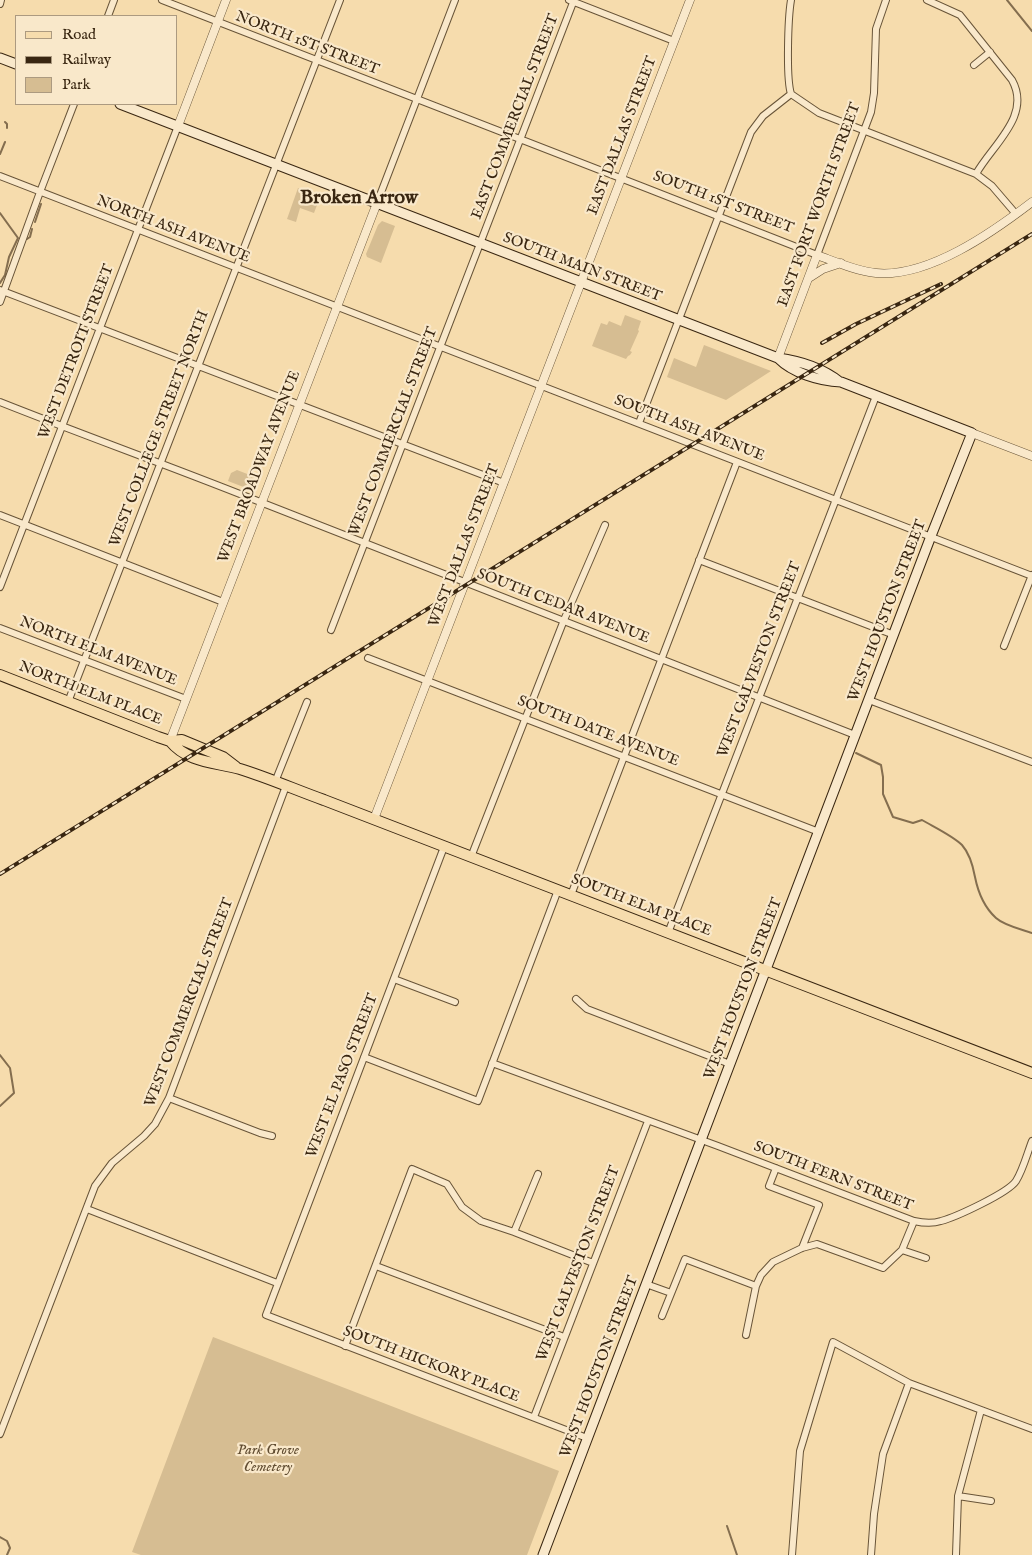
<!DOCTYPE html>
<html>
<head>
<meta charset="utf-8">
<style>
  body { margin:0 }
  #map { position:relative; width:1032px; height:1555px; overflow:hidden; background:#f6dcad; font-family:"IM FELL English",serif }
  canvas { display:block }
  .legend { position:absolute; left:15px; top:15px; width:162px; height:90px; box-sizing:border-box; background:#f9e8ca; border:1px solid #ac9a80; margin:0; padding:6px 9px; list-style:none; font-size:15px; color:#392611 }
  .legend li { display:flex; align-items:center; gap:10px; height:25px }
  .legend b { width:25px; border:1px solid #ac9a80 }
</style>
</head>
<body>
<div id="map">
<canvas width="1032" height="1555"></canvas>
<ul class="legend">
<li><b style="height:6px;background:#f6dcad"></b>Road</li>
<li><b style="height:6px;background:#392611"></b>Railway</li>
<li><b style="height:14px;background:#d6bd92"></b>Park</li>
</ul>
</div>
<script>
const ctx = document.querySelector('canvas').getContext('2d');
ctx.lineJoin = 'round';
function paint(path, color) { ctx.fillStyle = color; ctx.fill(path, 'evenodd'); }
function strokePath(path, color, width, dash) { ctx.strokeStyle = color; ctx.lineWidth = width; ctx.lineCap = dash ? 'butt' : 'round'; ctx.setLineDash(dash || []); ctx.stroke(path); }
function drawText(font, color, halo, rows, align = 'center') {
  ctx.font = font + ' "IM FELL English",serif'; ctx.lineWidth = 4.5; ctx.setLineDash([]); ctx.textBaseline = 'middle'; ctx.strokeStyle = halo; ctx.fillStyle = color; for (const [text, x, y, turn = 0] of rows) {
    ctx.save(); ctx.translate(x, y); ctx.rotate((+turn || 0) * Math.PI / 180); ctx.textAlign = isNaN(turn) ? turn : align; if (halo) ctx.strokeText(text, 0, 0); ctx.fillText(text, 0, 0); ctx.restore();
  }
}
const green = new Path2D(`
  M 298,188 L 320,197 L 314,213 L 300,208 L 296,222 L 287,219 Z
  M 382,221 L 395,226 L 381,263 L 367,257 L 366,254 L 378,225 Z
  M 625,315 L 641,321 L 638,330 L 639,331 L 630,351 L 632,352 L 630,355 L 628,356 L 626,359 L 592,346 L 601,323 L 607,325 L 609,321 L 621,326 Z
  M 704,345 L 771,371 L 726,400 L 667,377 L 674,358 L 696,367 Z
  M 237,470 L 255,477 L 252,487 L 246,488 L 228,481 L 231,473 Z
  M 213,1337 L 559,1471 L 527,1555 L 141,1555 L 132,1552 Z`);
const stream = new Path2D(`
  M 1007,0 L 1032,31
  M 5,122 L 7,124 L 7,128
  M 0,154 L 5,142
  M 0,213 L 18,238 L 9,257 L 5,275 L 0,283
  M 35,222 L 41,204
  M 27,239 L 30,237 L 32,229
  M 856,753 L 881,765 L 883,777 L 883,794 L 893,817 L 913,823 L 922,820 C 934,827 953,836 962,845 C 970,854 973,866 975,877 C 978,892 985,908 996,918 C 1005,926 1021,929 1032,933
  M 0,1055 L 10,1068 L 14,1093 L 0,1106
  M 727,1526 L 737,1555
  M 0,1537 L 7,1541 L 10,1548 L 7,1555`);
const minor = new Path2D(`
  M 162,0 C 380,85 599,169 817,255 L 871,112 L 874,93 L 876,29 L 886,0
  M 569,0 L 674,41
  M 927,0 L 960,15 L 1012,80 C 1032,116 992,145 976,174
  M 0,4 L 1,0
  M 108,16 L 114,0
  M 974,65 L 990,52
  M 791,94 L 819,113 L 976,174 L 992,186 L 1016,214
  M 0,176 L 1032,576
  M 377,203 L 455,0
  M 0,290 L 504,483
  M 0,302 L 40,192 L 74,104
  M 0,402 C 83,435 167,465 250,498 C 451,578 654,655 855,735
  M 639,423 L 751,132 L 763,116 L 791,94 C 786,78 788,18 791,0
  M 0,515 L 223,602
  M 699,560 L 894,635
  M 0,587 L 178,126
  M 0,628 L 186,699
  M 331,630 L 574,0
  M 1004,646 L 1032,575
  M 368,658 L 819,832
  M 869,700 L 1032,762
  M 68,702 L 340,0
  M 275,782 L 307,702
  M 444,847 L 266,1315 L 587,1438
  M 471,857 L 564,620 L 605,525
  M 571,895 L 737,462
  M 668,933 L 876,396
  M 394,979 L 455,1002
  M 576,999 L 587,1009 L 730,1064
  M 364,1057 L 478,1101 L 558,890
  M 492,1063 L 718,1146 L 914,1221 C 923,1223 932,1224 941,1221 C 956,1217 1008,1193 1016,1181 C 1023,1170 1027,1154 1032,1141
  M 169,1098 L 260,1133 L 272,1136
  M 776,1168 L 769,1186 L 819,1205 L 802,1248
  M 87,1209 L 277,1283
  M 514,1232 L 538,1174
  M 902,1250 L 926,1258
  M 376,1266 L 564,1337
  M 646,1284 L 671,1293
  M 756,1286 L 761,1275 L 773,1262 L 802,1248 L 817,1244 L 883,1268 L 902,1250 L 914,1221
  M 662,1316 L 685,1259 L 756,1286 L 746,1335
  M 345,1346 L 412,1169 L 447,1184 L 462,1207 L 481,1221 L 514,1232 L 593,1263
  M 534,1417 L 648,1121
  M 0,1434 L 95,1186 L 112,1163 L 144,1136 L 155,1124 L 169,1098 L 286,786
  M 958,1496 L 991,1501
  M 792,1555 L 800,1451 L 833,1342 L 909,1383 L 1032,1429
  M 871,1555 L 874,1514 L 883,1454 L 909,1383
  M 956,1555 L 958,1496 L 981,1410`);
const tertiary = new Path2D(`
  M 178,126 L 226,0
  M 809,278 L 823,269 L 841,263
  M 778,358 L 817,255 C 836,262 856,271 876,273 C 928,278 993,232 1032,202
  M 972,433 L 1032,456
  M 170,741 L 377,203
  M 374,819 L 690,0`);
const secondary = new Path2D(`
  M 0,58 L 16,64
  M 120,104 L 778,358 C 801,361 822,368 840,382
  M 543,1555 L 931,536 L 972,433 L 841,382 C 819,381 793,373 778,358`);
const primary = new Path2D(`
  M 0,675 L 158,737 L 170,741 L 182,740 L 223,757 L 236,767
  M 170,741 C 188,763 215,762 240,769 C 269,778 296,790 324,800 L 1032,1073`);
const rail = new Path2D(`
  M 822,343 L 856,324 L 941,284
  M 0,874 L 1032,234`);
const streetNames = [
  ["NORTH 1ST STREET",307,44,21],
  ["EAST COMMERCIAL STREET",516,117,-69],
  ["EAST DALLAS STREET",623,136,-69],
  ["SOUTH 1ST STREET",723,203,21],
  ["EAST FORT WORTH STREET",820,205,-70],
  ["NORTH ASH AVENUE",173,230,21],
  ["SOUTH MAIN STREET",582,268,21],
  ["WEST DETROIT STREET",77,352,-69],
  ["WEST COLLEGE STREET NORTH",160,429,-69],
  ["SOUTH ASH AVENUE",689,429,21],
  ["WEST COMMERCIAL STREET",394,432,-69],
  ["WEST BROADWAY AVENUE",260,467,-69],
  ["WEST DALLAS STREET",465,546,-69],
  ["SOUTH CEDAR AVENUE",563,607,21],
  ["WEST HOUSTON STREET",888,611,-69],
  ["NORTH ELM AVENUE",98,652,21],
  ["WEST GALVESTON STREET",760,660,-69],
  ["NORTH ELM PLACE",90,694,21],
  ["SOUTH DATE AVENUE",598,732,21],
  ["SOUTH ELM PLACE",641,906,21],
  ["WEST HOUSTON STREET",744,989,-69],
  ["WEST COMMERCIAL STREET",190,1003,-69],
  ["WEST EL PASO STREET",343,1076,-69],
  ["SOUTH FERN STREET",833,1177,21],
  ["WEST GALVESTON STREET",579,1264,-69],
  ["SOUTH HICKORY PLACE",431,1365,21],
  ["WEST HOUSTON STREET",600,1367,-69]
];
const parkNames = [
  ["Park Grove",268,1451],
  ["Cemetery",268,1468]
];
const districtNames = [
  ["Broken Arrow",359,199]
];
paint(green, '#d6bd92');
strokePath(stream, '#846e4f', 2);
strokePath(minor, '#685438', 8);
strokePath(tertiary, '#685438', 9);
strokePath(secondary, '#392611', 11);
strokePath(primary, '#392611', 12);
strokePath(minor, '#f9e8ca', 6);
strokePath(tertiary, '#f9e8ca', 8);
strokePath(secondary, '#f9e8ca', 9);
strokePath(primary, '#f6dcad', 10);
strokePath(rail, '#392611', 4);
strokePath(rail, '#f9e8ca', 2, [5.5]);
drawText('15px', '#392611', '#f9e8ca', streetNames);
drawText('italic 15px', '#604c31', '#f9e8ca', parkNames);
drawText('bold 20px', '#392611', '#f9e8ca', districtNames);
</script>
</body>
</html>
